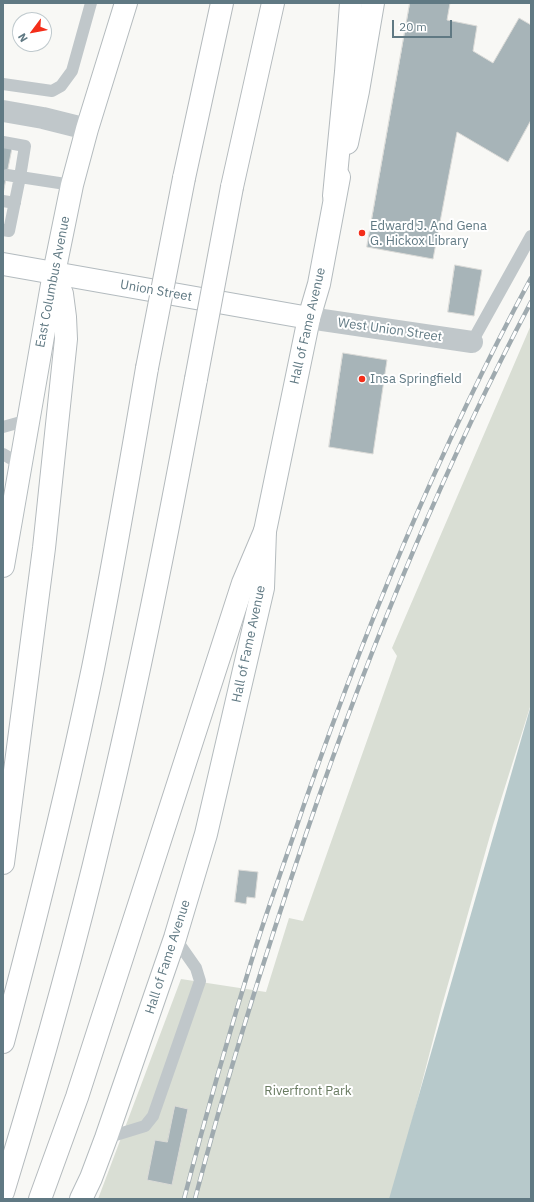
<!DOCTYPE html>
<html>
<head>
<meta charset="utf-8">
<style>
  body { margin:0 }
  #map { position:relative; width:534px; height:1202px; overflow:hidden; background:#f8f8f5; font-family:"IBM Plex Sans",sans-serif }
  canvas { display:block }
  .frame { position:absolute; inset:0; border:4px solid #607983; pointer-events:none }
  .north { position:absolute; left:12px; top:12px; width:40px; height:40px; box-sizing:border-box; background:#fff; border:1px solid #bfc9cd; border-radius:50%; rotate:238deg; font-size:11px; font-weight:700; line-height:16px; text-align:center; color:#607983 }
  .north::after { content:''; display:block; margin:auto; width:14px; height:18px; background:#f42e1a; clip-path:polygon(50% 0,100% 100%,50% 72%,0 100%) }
  .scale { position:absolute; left:392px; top:20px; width:60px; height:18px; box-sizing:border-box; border:2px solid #607983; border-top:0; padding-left:5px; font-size:12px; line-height:14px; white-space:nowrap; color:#607983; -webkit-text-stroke:3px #fff; paint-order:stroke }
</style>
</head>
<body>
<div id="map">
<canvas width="534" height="1202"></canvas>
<div class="frame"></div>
<div class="north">N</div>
<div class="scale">20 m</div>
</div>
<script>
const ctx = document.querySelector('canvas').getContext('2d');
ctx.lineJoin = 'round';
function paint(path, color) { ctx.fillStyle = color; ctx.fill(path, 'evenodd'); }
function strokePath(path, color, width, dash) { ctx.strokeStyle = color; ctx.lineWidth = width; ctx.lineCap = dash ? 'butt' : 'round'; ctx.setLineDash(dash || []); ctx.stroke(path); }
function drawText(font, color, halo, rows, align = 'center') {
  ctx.font = font + ' "IBM Plex Sans",sans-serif'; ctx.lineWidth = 4; ctx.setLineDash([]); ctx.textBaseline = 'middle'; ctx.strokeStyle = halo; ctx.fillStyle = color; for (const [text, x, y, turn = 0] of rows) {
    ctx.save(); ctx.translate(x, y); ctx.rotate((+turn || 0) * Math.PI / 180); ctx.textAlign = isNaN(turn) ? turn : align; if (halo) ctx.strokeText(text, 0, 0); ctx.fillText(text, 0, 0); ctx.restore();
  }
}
const green = new Path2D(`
  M 531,325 L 531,704 L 493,825 L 441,1009 L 403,1156 L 390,1199 L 98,1199 L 181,979 L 266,992 L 289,918 L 303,921 L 397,656 L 392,648 Z`);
const water = new Path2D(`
  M 531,705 L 531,1199 L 389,1199 Z`);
const building = new Path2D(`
  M 410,3 L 450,3 L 447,20 L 477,26 L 473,51 L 493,63 L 519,18 L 531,25 L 531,120 L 508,162 L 457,132 L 433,259 L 367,247 Z
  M 3,147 L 12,148 L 3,194 Z
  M 455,265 L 482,270 L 474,316 L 448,312 Z
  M 343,353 L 387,360 L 373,454 L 329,447 Z
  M 239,870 L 258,872 L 255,898 L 247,897 L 246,904 L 235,902 Z
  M 175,1106 L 188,1109 L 172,1185 L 147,1180 L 155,1140 L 167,1142 Z`);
const lane = new Path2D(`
  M 3,84 L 52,91 L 61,86 L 72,71 L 91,3
  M 3,142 L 25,146 L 20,177 L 7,175
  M 3,201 L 15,203
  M 3,230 L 9,231 L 20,177 L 72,185
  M 472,342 L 531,236
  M 3,427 L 28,420
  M 3,454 L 20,464
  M 106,1138 L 145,1126 L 153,1116 L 200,981 L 196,968 L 175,938`);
const street = new Path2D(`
  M 3,111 L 43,118 L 87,129
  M 309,318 L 472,342`);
const secondary = new Path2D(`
  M 3,264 L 309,318`);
const primary = new Path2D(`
  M 347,143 L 358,91 L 373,3
  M 3,566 L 54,273 L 72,185 L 87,129 L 126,3
  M 81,1199 L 91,1178 L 106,1138 L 175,938 L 206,834 L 263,588 L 265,531 L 309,318 L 319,284 L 339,177`);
const highway = new Path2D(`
  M 184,178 L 222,3
  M 232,187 L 273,3
  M 334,196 L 346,72 L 351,3
  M 3,863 L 44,548 L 66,339 L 65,317 L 62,294 L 54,273
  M 3,1042 C 36,918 67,794 93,668 C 113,568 130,468 147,368
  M 3,1192 C 40,1071 74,950 103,827 C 139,679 168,529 196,379
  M 40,1199 L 77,1097 L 243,583 L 265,531`);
const rail = new Path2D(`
  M 184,1199 C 206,1114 230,1030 256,946 C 267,912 279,877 291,843 C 356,649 434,458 531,278
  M 195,1199 C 227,1076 265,955 306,834 C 368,652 441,472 531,302`);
const highwayBridge = new Path2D(`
  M 147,368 L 184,178
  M 196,379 L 232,187`);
const markers = [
  [362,233,4,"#f42e1a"],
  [362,379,4,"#f42e1a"]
];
const poiNames = [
  ["Edward J. And Gena",370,226],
  ["G. Hickox Library",370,241],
  ["Insa Springfield",370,379]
];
const streetNames = [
  ["East Columbus Avenue",53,282,-79],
  ["Union Street",156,291,10],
  ["Hall of Fame Avenue",308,326,-77],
  ["West Union Street",390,330,8],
  ["Hall of Fame Avenue",249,644,-78],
  ["Hall of Fame Avenue",168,957,-72]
];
const parkNames = [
  ["Riverfront Park",308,1091]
];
paint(green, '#d9ded4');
paint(water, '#b7c9cb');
paint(building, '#a7b4b8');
strokePath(building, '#dadad7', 1);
strokePath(secondary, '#b3bbbf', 24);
strokePath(primary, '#b4bbbe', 24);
strokePath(highway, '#b4babd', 24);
strokePath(lane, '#c0c7ca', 12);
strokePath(street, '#c0c7ca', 22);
strokePath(secondary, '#fff', 22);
strokePath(primary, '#fff', 22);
strokePath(highway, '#fff', 22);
strokePath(rail, '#9faaaf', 4.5);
strokePath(rail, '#fff', 3, [9]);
strokePath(highwayBridge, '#b4babd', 24, []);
strokePath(highwayBridge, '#fff', 22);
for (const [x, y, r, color] of markers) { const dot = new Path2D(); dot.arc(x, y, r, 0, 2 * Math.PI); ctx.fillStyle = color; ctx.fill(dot); strokePath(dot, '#fff', 1.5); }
drawText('13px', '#607983', '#fff', poiNames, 'left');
drawText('13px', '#607983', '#fff', streetNames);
drawText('13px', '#687a60', '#fff', parkNames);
</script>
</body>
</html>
